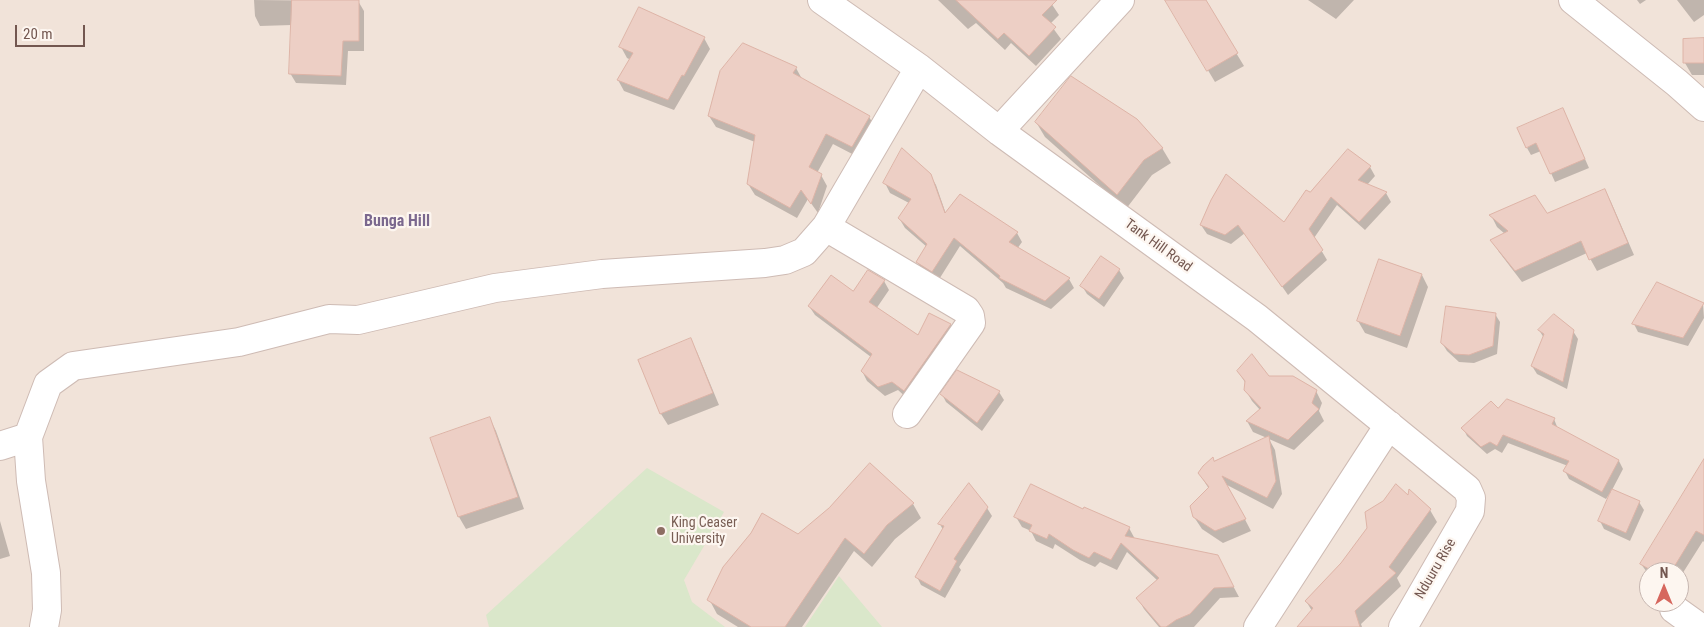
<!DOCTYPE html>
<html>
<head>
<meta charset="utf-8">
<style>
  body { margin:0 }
  #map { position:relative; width:1704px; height:627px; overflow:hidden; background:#faf2ea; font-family:"Roboto Condensed",sans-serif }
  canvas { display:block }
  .north { position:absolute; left:1639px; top:562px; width:50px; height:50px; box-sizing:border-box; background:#fdf6f0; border:1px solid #c6b6b0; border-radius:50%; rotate:0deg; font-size:14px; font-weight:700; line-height:20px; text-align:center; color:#735750 }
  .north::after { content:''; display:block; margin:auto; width:18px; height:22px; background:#d6675e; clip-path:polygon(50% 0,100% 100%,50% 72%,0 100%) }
  .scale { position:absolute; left:15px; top:25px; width:70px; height:22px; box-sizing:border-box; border:2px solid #735750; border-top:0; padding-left:6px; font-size:15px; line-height:18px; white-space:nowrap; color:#735750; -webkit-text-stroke:4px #fdf6f0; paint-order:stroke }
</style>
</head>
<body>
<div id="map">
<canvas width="1704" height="627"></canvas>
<div class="north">N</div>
<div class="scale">20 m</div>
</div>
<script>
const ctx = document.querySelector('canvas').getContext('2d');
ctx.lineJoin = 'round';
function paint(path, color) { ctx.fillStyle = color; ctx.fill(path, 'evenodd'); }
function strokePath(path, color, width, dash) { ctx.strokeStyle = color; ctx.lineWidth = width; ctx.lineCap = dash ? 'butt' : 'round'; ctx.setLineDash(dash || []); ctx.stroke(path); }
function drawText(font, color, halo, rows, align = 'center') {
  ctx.font = font + ' "Roboto Condensed",sans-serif'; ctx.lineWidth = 4.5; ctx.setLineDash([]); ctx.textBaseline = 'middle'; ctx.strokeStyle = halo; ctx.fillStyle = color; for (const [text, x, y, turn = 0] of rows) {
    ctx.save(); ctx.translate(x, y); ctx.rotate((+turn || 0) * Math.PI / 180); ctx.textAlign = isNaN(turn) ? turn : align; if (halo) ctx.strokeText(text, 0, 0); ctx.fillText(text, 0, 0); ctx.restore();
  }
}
const residential = new Path2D(`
  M 0,0 L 1704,0 L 1704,627 L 0,627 ZM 1649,572 L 1679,572 L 1679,602 L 1649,602 Z`);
const green = new Path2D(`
  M 647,468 L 724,512 L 684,580 L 692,602 L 725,627 L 489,627 L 486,615 Z
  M 839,576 L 882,627 L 805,627 Z`);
const shadow = new Path2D(`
  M 254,0 L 358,1 L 364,11 L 364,51 L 348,51 L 346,85 L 296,83 L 290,73 L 292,25 L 260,26 L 255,16 Z
  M 938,0 L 1049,0 L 1059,15 L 1050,24 L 1061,39 L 1036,66 L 1011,43 L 1005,50 L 976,23 L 968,29 Z
  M 1166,0 L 1204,0 L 1244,66 L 1215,82 Z
  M 1308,0 L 1354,0 L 1336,19 Z
  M 1637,0 L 1646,0 L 1640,4 Z
  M 1677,0 L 1704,0 L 1704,15 L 1694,22 Z
  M 704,38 L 710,49 L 674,110 L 624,91 L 618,80 L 631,60 L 627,58 L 621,47 Z
  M 1704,39 L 1704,75 L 1692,75 L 1685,63 Z
  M 796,68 L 802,79 L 869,117 L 876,128 L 858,157 L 833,144 L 817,173 L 821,175 L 827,186 L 818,213 L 808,199 L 797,218 L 755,195 L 748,184 L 755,142 L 716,127 L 709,116 Z
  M 1567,118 L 1589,168 L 1555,182 L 1541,151 L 1531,155 L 1527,148 Z
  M 1136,120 L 1162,148 L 1171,163 L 1152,175 L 1126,209 L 1045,137 L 1036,122 Z
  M 1370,167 L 1375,176 L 1367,185 L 1386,193 L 1391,202 L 1365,230 L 1337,205 L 1314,238 L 1327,260 L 1288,295 L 1245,233 L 1231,244 L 1207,234 L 1201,225 L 1284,223 L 1310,194 Z
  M 930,175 L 936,185 L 946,214 L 1017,233 L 1022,242 L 1017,249 L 1069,279 L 1074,288 L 1051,309 L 1006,288 L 1003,283 L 960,246 L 938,281 L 923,271 L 917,262 L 927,247 L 905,228 L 899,218 L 909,203 L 890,193 L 885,183 Z
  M 1605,190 L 1611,202 L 1634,255 L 1597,271 L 1587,253 L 1522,282 L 1499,252 L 1492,240 L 1505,234 L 1497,227 L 1491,215 L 1547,215 Z
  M 1102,258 L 1119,270 L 1124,278 L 1104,307 L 1087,294 L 1082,286 Z
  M 1380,260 L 1422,275 L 1428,287 L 1407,348 L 1365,333 L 1358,321 Z
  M 884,281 L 889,290 L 876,309 L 919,337 L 951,325 L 956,334 L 909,400 L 898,390 L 885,396 L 867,381 L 862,371 L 871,357 L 815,315 L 809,306 L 853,293 Z
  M 1703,304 L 1704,318 L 1688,346 L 1638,332 L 1634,324 Z
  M 1495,314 L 1500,322 L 1497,354 L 1474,363 L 1459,362 L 1447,351 L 1442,343 Z
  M 1539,330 L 1573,331 L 1578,339 L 1567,389 L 1537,374 L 1532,366 L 1544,338 Z
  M 690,340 L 697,352 L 719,405 L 668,425 L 661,414 L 640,360 Z
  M 1238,371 L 1269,378 L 1316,391 L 1322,403 L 1319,411 L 1324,421 L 1294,450 L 1269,439 L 1275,450 L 1282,494 L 1273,509 L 1227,485 L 1251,531 L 1223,543 L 1202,529 L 1194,517 L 1209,489 L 1199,473 L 1214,462 L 1267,438 L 1253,432 L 1247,421 L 1261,411 L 1252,401 L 1245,389 L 1246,384 Z
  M 999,392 L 1004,400 L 982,431 L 946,402 L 942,394 Z
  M 1498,410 L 1554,419 L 1558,429 L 1619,461 L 1623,469 L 1612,490 L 1639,502 L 1644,510 L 1630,541 L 1604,529 L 1600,521 L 1611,494 L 1610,493 L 1606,499 L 1569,479 L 1565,471 L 1568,466 L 1508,443 L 1502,453 L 1495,449 L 1487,454 L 1467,436 L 1463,428 Z
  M 490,419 L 496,431 L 524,509 L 466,529 L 459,517 L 432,439 Z
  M 1704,461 L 1704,542 L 1703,541 L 1679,579 L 1679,572 L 1649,572 L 1649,575 L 1641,564 Z
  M 870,465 L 913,504 L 921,518 L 895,539 L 872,567 L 854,551 L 802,627 L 738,627 L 717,614 L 709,599 L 752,534 L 798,536 L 830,509 Z
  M 1410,492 L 1430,510 L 1437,522 L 1397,578 L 1401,586 L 1361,624 L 1362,627 L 1309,627 L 1312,611 L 1306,601 L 1408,497 Z
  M 987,508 L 992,516 L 959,567 L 961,570 L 945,598 L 921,585 L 917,577 L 943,530 L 940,524 Z
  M 1083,510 L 1129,528 L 1135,539 L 1223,567 L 1239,597 L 1220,598 L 1194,627 L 1159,627 L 1144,609 L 1138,598 L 1158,581 L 1127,552 L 1117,570 L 1100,562 L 1095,567 L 1080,560 L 1055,544 L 1053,549 L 1036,541 L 1031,531 L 1022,527 L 1016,517 Z
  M 0,521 L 10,556 L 0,559 Z`);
const building = new Path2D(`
  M 292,0 L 359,0 L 359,41 L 343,41 L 341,76 L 289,74 Z
  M 956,0 L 1057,0 L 1042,15 L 1056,27 L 1029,56 L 1004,33 L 998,39 Z
  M 1165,0 L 1206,0 L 1238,53 L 1207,71 Z
  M 639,7 L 705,37 L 684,76 L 682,75 L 668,100 L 617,80 L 633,53 L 619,47 Z
  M 1704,38 L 1704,63 L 1683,63 L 1683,39 Z
  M 743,43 L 797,67 L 793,73 L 870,116 L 852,147 L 826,134 L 809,167 L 822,174 L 811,204 L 801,190 L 790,208 L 747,184 L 755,135 L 708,116 L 720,71 Z
  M 1071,76 L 1137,119 L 1163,148 L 1144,160 L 1117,195 L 1035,122 Z
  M 1563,108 L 1585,159 L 1550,174 L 1536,143 L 1526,148 L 1517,128 Z
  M 902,148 L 931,174 L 945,213 L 960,194 L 1018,232 L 1009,242 L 1070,278 L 1045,301 L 999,278 L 1000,276 L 954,238 L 932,272 L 916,262 L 927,244 L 898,218 L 911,199 L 883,183 Z
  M 1348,149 L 1371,166 L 1358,180 L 1387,192 L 1359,222 L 1331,197 L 1309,229 L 1323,250 L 1282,287 L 1238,225 L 1225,235 L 1200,225 L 1211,200 L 1226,174 L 1284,222 L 1306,190 L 1310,192 Z
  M 1605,189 L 1628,243 L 1589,260 L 1581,241 L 1515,271 L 1490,240 L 1508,231 L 1489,215 L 1535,195 L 1547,213 Z
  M 1101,256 L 1120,269 L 1099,299 L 1080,286 Z
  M 1379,259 L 1422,274 L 1400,336 L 1357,321 Z
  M 868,270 L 885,280 L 869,302 L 918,335 L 929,313 L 951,324 L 904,391 L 892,382 L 878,387 L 861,371 L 872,354 L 808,306 L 831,275 L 853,291 Z
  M 1657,282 L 1704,303 L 1683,338 L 1632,324 Z
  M 1446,306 L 1496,313 L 1493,346 L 1469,355 L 1454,354 L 1441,343 Z
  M 1554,314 L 1574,330 L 1563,382 L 1531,366 L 1544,334 L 1538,330 Z
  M 691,338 L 713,393 L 660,414 L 638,360 Z
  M 1252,354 L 1269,376 L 1293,376 L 1317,390 L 1312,403 L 1319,409 L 1288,440 L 1246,421 L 1261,408 L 1244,390 L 1245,381 L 1237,371 Z
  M 957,370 L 1000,391 L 977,423 L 940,394 Z
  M 1507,399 L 1555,418 L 1552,424 L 1619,460 L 1602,492 L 1563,471 L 1569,461 L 1503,435 L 1497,446 L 1490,442 L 1481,447 L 1461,428 L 1491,401 L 1498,408 Z
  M 490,417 L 518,497 L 458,517 L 430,438 Z
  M 1269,436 L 1276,481 L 1267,498 L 1222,476 L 1246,519 L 1215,531 L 1193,517 L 1190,506 L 1209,487 L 1198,473 L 1203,466 L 1213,457 L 1214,461 Z
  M 1704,459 L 1704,535 L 1696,531 L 1671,572 L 1654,572 L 1640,564 Z
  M 870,463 L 914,503 L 887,525 L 864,554 L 845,538 L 785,627 L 751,627 L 707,600 L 723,567 L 751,533 L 762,513 L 798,534 L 829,508 Z
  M 969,483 L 988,507 L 954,559 L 957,561 L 940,591 L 915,577 L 944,526 L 938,524 Z
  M 1031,484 L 1083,509 L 1084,507 L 1130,527 L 1125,536 L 1218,555 L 1234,587 L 1214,588 L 1190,614 L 1176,620 L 1166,627 L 1161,627 L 1136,598 L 1159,578 L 1121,543 L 1111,560 L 1094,552 L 1089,558 L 1073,550 L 1049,534 L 1047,539 L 1029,531 L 1032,525 L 1014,517 Z
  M 1396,484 L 1408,495 L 1409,489 L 1431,509 L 1389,567 L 1396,573 L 1355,611 L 1360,627 L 1297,627 L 1313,608 L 1305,601 L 1341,563 L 1367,528 L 1365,512 L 1383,501 Z
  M 1612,489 L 1640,501 L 1626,533 L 1598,521 Z`);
const minor = new Path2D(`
  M 822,0 L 919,68 L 999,131 L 1257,318 L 1467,489 L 1471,498 L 1470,511 L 1403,627
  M 1573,0 L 1677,83 L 1704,107
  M 999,131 L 1120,0
  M 826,227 L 966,310 L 970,316 L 971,323 L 907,414
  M 0,446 L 28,437
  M 1674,609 L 1699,627
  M 44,627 L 47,610 L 46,573 L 31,481 L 28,437 L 48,384 L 73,366 L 239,342 L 329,319 L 358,320 L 495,288 L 602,274 L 765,263 L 785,260 L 804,252 L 826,227 L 919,68
  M 1258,627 L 1389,425`);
const markers = [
  [661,531,5,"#8d6e63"]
];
const streetNames = [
  ["Tank Hill Road",1158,246,36],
  ["Nduuru Rise",1436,569,-60]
];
const educationNames = [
  ["King Ceaser",671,523],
  ["University",671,539]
];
const quarterNames = [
  ["Bunga Hill",397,222]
];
paint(residential, '#f1e3d9');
paint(green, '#dae7ca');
paint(shadow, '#0003');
paint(building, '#edcfc5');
strokePath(building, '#deb4a7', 1);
strokePath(minor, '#cebbb4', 30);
strokePath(minor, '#fff', 28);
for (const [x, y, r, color] of markers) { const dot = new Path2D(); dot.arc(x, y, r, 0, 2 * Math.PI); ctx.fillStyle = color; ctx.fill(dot); strokePath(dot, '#fdf6f0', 2); }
drawText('14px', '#735750', '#fdf6f0', streetNames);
drawText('14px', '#785e54', '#fdf6f0', educationNames, 'left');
drawText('bold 16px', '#7b688e', '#fdf6f0', quarterNames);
</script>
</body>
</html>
